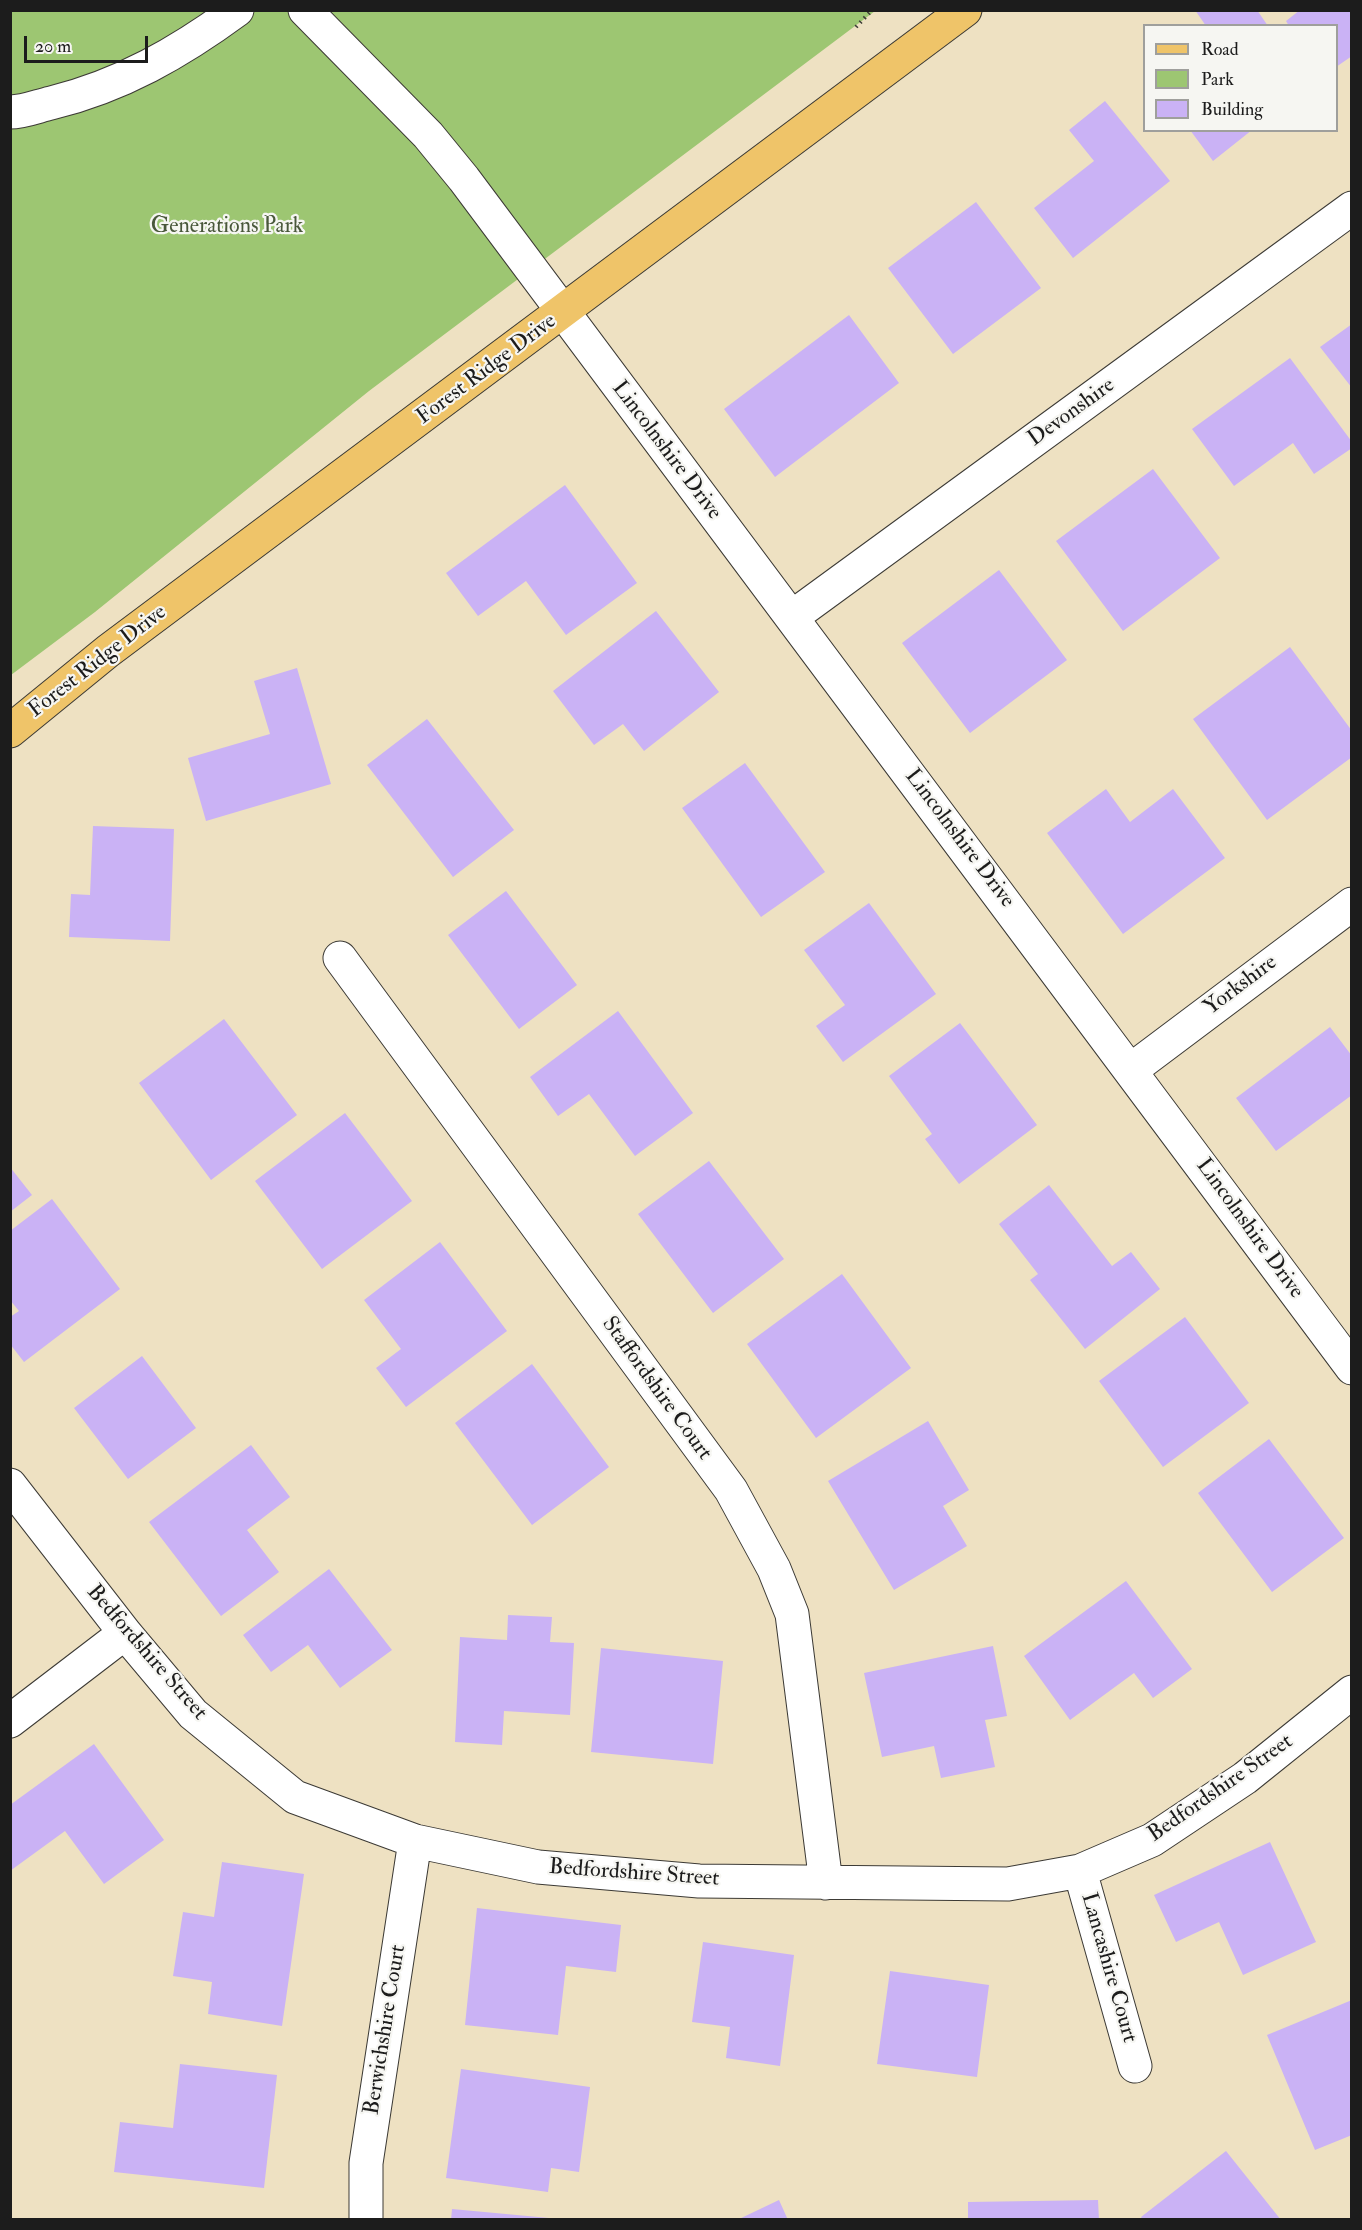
<!DOCTYPE html>
<html>
<head>
<meta charset="utf-8">
<style>
  body { margin:0 }
  #map { position:relative; width:1362px; height:2230px; overflow:hidden; background:#eee1c2; font-family:"IM FELL Double Pica",serif }
  canvas { display:block }
  .frame { position:absolute; inset:0; border:12px solid #1c1c1c; pointer-events:none }
  .legend { position:absolute; left:1143px; top:24px; width:195px; height:108px; box-sizing:border-box; background:#f6f6f2; border:2px solid #9f9f9c; margin:0; padding:8px 10px; list-style:none; font-size:18px; color:#1c1c1c }
  .legend li { display:flex; align-items:center; gap:12px; height:30px }
  .legend b { width:30px; border:2px solid #9f9f9c }
  .scale { position:absolute; left:24px; top:36px; width:124px; height:27px; box-sizing:border-box; border:3px solid #1c1c1c; border-top:0; padding-left:8px; font-size:18px; line-height:21px; white-space:nowrap; color:#1c1c1c; -webkit-text-stroke:4px #f6f6f2; paint-order:stroke }
</style>
</head>
<body>
<div id="map">
<canvas width="1362" height="2230"></canvas>
<div class="frame"></div>
<ul class="legend">
<li><b style="height:8px;background:#efc469"></b>Road</li>
<li><b style="height:16px;background:#9dc672"></b>Park</li>
<li><b style="height:16px;background:#cab2f5"></b>Building</li>
</ul>
<div class="scale">20 m</div>
</div>
<script>
const ctx = document.querySelector('canvas').getContext('2d');
ctx.lineJoin = 'round';
function paint(path, color) { ctx.fillStyle = color; ctx.fill(path, 'evenodd'); }
function strokePath(path, color, width, dash) { ctx.strokeStyle = color; ctx.lineWidth = width; ctx.lineCap = dash ? 'butt' : 'round'; ctx.setLineDash(dash || []); ctx.stroke(path); }
function drawText(font, color, halo, rows, align = 'center') {
  ctx.font = font + ' "IM FELL Double Pica",serif'; ctx.lineWidth = 4.5; ctx.setLineDash([]); ctx.textBaseline = 'middle'; ctx.strokeStyle = halo; ctx.fillStyle = color; for (const [text, x, y, turn = 0] of rows) {
    ctx.save(); ctx.translate(x, y); ctx.rotate((+turn || 0) * Math.PI / 180); ctx.textAlign = isNaN(turn) ? turn : align; if (halo) ctx.strokeText(text, 0, 0); ctx.fillText(text, 0, 0); ctx.restore();
  }
}
const green = new Path2D(`
  M 11,11 L 875,11 L 369,391 L 95,612 L 11,675 Z`);
const building = new Path2D(`
  M 1195,10 L 1257,10 L 1268,26 L 1206,26 Z
  M 1300,10 L 1352,10 L 1352,56 L 1336,67 L 1336,26 L 1289,26 L 1286,21 Z
  M 1105,101 L 1170,181 L 1073,258 L 1034,208 L 1094,161 L 1069,130 Z
  M 1190,130 L 1252,130 L 1213,161 Z
  M 976,202 L 1041,288 L 953,354 L 888,268 Z
  M 849,315 L 899,383 L 775,477 L 724,409 Z
  M 1352,324 L 1352,388 L 1320,347 Z
  M 1290,358 L 1352,442 L 1352,448 L 1314,474 L 1293,443 L 1234,486 L 1192,429 Z
  M 1153,469 L 1220,558 L 1123,631 L 1056,541 Z
  M 565,485 L 637,583 L 566,635 L 526,581 L 478,616 L 446,573 Z
  M 999,570 L 1067,660 L 970,733 L 902,643 Z
  M 656,611 L 719,692 L 644,751 L 623,724 L 594,745 L 553,691 Z
  M 1290,647 L 1352,731 L 1352,757 L 1267,820 L 1193,719 Z
  M 297,668 L 331,784 L 206,821 L 188,758 L 270,734 L 254,681 Z
  M 427,719 L 514,830 L 453,877 L 367,765 Z
  M 745,763 L 825,872 L 761,917 L 682,808 Z
  M 1106,789 L 1130,822 L 1173,789 L 1225,858 L 1123,934 L 1047,833 Z
  M 93,826 L 174,829 L 170,941 L 69,937 L 71,894 L 90,895 Z
  M 506,891 L 577,985 L 519,1029 L 448,935 Z
  M 869,903 L 936,994 L 843,1062 L 816,1026 L 845,1005 L 804,950 Z
  M 618,1011 L 693,1113 L 635,1156 L 589,1094 L 558,1116 L 530,1077 Z
  M 224,1019 L 297,1115 L 211,1180 L 139,1083 Z
  M 960,1023 L 1037,1125 L 959,1184 L 925,1139 L 932,1134 L 889,1076 Z
  M 1330,1027 L 1352,1056 L 1352,1095 L 1276,1151 L 1236,1098 Z
  M 345,1113 L 412,1201 L 322,1269 L 255,1181 Z
  M 709,1161 L 784,1259 L 713,1313 L 638,1214 Z
  M 10,1167 L 32,1195 L 10,1212 Z
  M 1049,1185 L 1112,1266 L 1131,1252 L 1160,1289 L 1085,1349 L 1030,1280 L 1038,1274 L 999,1224 Z
  M 52,1199 L 120,1289 L 24,1362 L 10,1344 L 10,1317 L 19,1311 L 10,1300 L 10,1231 Z
  M 440,1242 L 507,1331 L 406,1407 L 376,1368 L 401,1349 L 364,1300 Z
  M 842,1274 L 911,1368 L 816,1438 L 747,1344 Z
  M 1185,1317 L 1249,1403 L 1163,1467 L 1099,1381 Z
  M 142,1356 L 196,1428 L 128,1479 L 74,1408 Z
  M 532,1364 L 609,1467 L 532,1525 L 455,1423 Z
  M 928,1421 L 969,1490 L 943,1506 L 967,1546 L 894,1590 L 828,1481 Z
  M 1269,1439 L 1344,1538 L 1272,1592 L 1198,1493 Z
  M 251,1445 L 290,1497 L 247,1530 L 279,1572 L 221,1616 L 149,1522 Z
  M 329,1569 L 392,1650 L 340,1688 L 308,1645 L 271,1672 L 243,1635 Z
  M 1126,1581 L 1192,1669 L 1153,1698 L 1134,1673 L 1070,1720 L 1024,1656 Z
  M 508,1615 L 552,1617 L 550,1642 L 574,1643 L 570,1715 L 504,1711 L 502,1745 L 455,1742 L 460,1637 L 507,1640 Z
  M 993,1646 L 1007,1716 L 985,1720 L 995,1767 L 941,1778 L 934,1746 L 882,1757 L 864,1673 Z
  M 601,1648 L 723,1661 L 713,1764 L 591,1752 Z
  M 94,1744 L 164,1840 L 104,1884 L 65,1831 L 10,1871 L 10,1805 Z
  M 1270,1842 L 1316,1942 L 1243,1975 L 1219,1922 L 1176,1942 L 1154,1895 Z
  M 222,1862 L 304,1874 L 282,2026 L 208,2014 L 212,1982 L 173,1976 L 183,1912 L 214,1917 Z
  M 477,1908 L 621,1925 L 616,1972 L 566,1966 L 558,2035 L 465,2025 Z
  M 703,1942 L 794,1955 L 780,2066 L 726,2058 L 730,2027 L 692,2022 Z
  M 890,1971 L 989,1985 L 977,2077 L 877,2064 Z
  M 1352,2000 L 1352,2135 L 1315,2150 L 1267,2035 Z
  M 180,2064 L 277,2075 L 264,2188 L 114,2172 L 120,2122 L 173,2128 Z
  M 461,2069 L 590,2087 L 579,2172 L 551,2168 L 548,2192 L 446,2178 Z
  M 1226,2151 L 1281,2220 L 1143,2220 L 1141,2217 Z
  M 779,2200 L 788,2220 L 737,2220 Z
  M 1098,2200 L 1099,2220 L 968,2220 L 968,2202 Z
  M 452,2209 L 549,2218 L 549,2220 L 451,2220 Z`);
const path = new Path2D(`
  M 856,27 L 872,10`);
const minor = new Path2D(`
  M 305,10 L 428,135 L 464,179 L 1352,1368
  M 10,112 C 24,112 38,106 51,103 C 121,86 180,52 237,10
  M 792,617 L 1352,208
  M 340,958 L 731,1490 L 774,1569 L 792,1614 L 826,1883
  M 1131,1070 L 1352,904
  M 10,1485 L 125,1633 L 193,1714 L 295,1797 L 415,1841 L 538,1867 L 699,1881 L 1008,1884 L 1080,1871 L 1152,1840 L 1245,1778 L 1352,1692
  M 10,1721 L 125,1633
  M 1080,1871 L 1135,2066
  M 366,2220 L 366,2163 L 415,1841`);
const major = new Path2D(`
  M 10,731 L 108,651 L 965,10`);
const parkNames = [
  ["Generations Park",227,227]
];
const streetNames = [
  ["Forest Ridge Drive",487,370,-37],
  ["Devonshire",1072,413,-36],
  ["Lincolnshire Drive",666,451,53],
  ["Forest Ridge Drive",98,662,-38],
  ["Lincolnshire Drive",959,839,53],
  ["Yorkshire",1241,986,-37],
  ["Lincolnshire Drive",1249,1229,54],
  ["Staffordshire Court",656,1389,54],
  ["Bedfordshire Street",146,1653,49],
  ["Bedfordshire Street",1221,1789,-35],
  ["Bedfordshire Street",634,1874,4],
  ["Lancashire Court",1108,1968,74],
  ["Berwichshire Court",386,2030,-81]
];
paint(green, '#9dc672');
paint(building, '#cab2f5');
strokePath(minor, '#3c3a35', 35);
strokePath(major, '#3c3a35', 35);
strokePath(path, '#3c3a35', 4, [1.5, 4.5]);
strokePath(minor, '#fff', 33);
strokePath(major, '#efc469', 33);
drawText('22px', '#49583a', '#f6f6f2', parkNames);
drawText('22px', '#1c1c1c', '#f6f6f2', streetNames);
</script>
</body>
</html>
